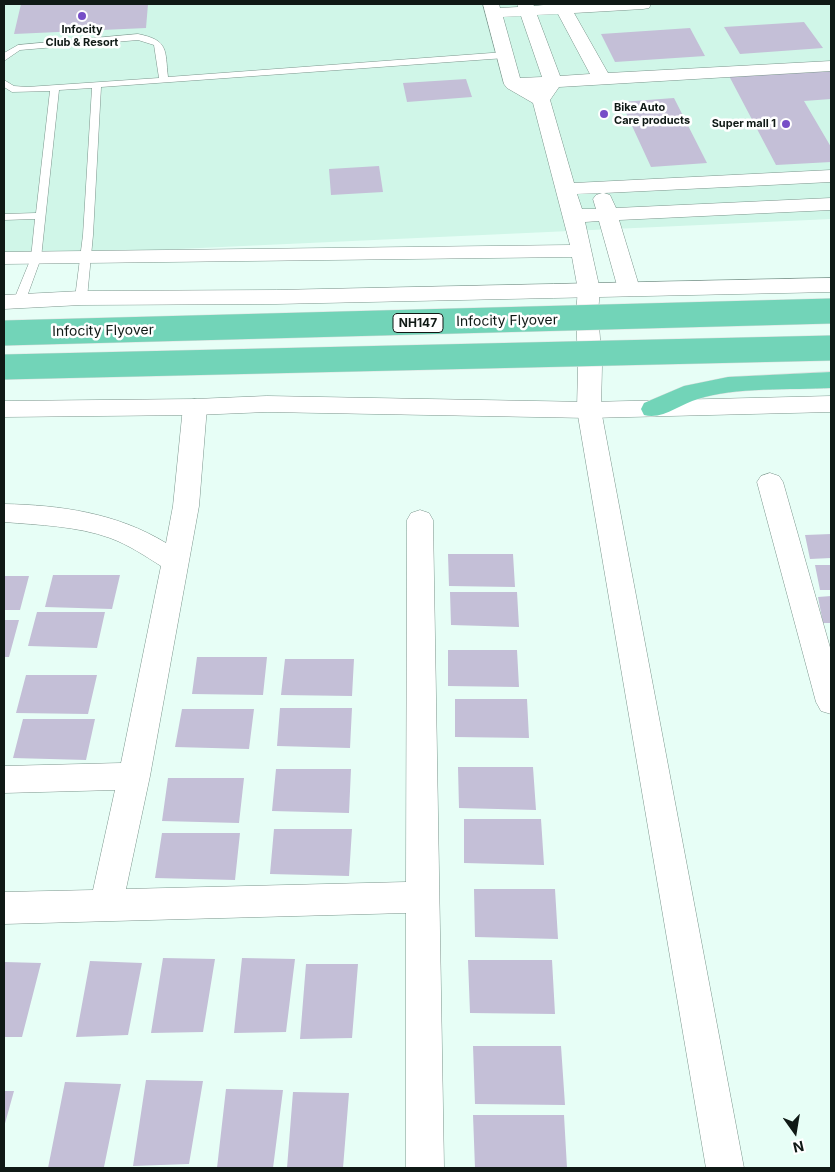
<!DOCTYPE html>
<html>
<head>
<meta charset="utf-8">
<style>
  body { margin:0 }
  #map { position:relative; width:835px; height:1172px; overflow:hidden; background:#e7fef6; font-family:Inter,sans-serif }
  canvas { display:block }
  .frame { position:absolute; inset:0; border:5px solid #0f1915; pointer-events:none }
  .north { position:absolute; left:770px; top:1107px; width:50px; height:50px; -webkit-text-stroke:4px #fff; paint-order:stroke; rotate:167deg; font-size:14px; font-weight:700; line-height:20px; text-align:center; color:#0f1915 }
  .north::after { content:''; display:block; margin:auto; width:18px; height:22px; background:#0f1915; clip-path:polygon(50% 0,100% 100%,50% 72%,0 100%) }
</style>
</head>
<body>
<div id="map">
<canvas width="835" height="1172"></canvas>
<div class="frame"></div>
<div class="north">N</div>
</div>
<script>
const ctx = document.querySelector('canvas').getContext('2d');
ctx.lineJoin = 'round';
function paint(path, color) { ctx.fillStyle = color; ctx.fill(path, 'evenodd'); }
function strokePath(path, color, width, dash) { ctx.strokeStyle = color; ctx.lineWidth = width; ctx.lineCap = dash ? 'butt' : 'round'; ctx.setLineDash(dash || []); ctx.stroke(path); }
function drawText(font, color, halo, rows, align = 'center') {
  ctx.font = font + ' Inter,sans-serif'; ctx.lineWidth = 5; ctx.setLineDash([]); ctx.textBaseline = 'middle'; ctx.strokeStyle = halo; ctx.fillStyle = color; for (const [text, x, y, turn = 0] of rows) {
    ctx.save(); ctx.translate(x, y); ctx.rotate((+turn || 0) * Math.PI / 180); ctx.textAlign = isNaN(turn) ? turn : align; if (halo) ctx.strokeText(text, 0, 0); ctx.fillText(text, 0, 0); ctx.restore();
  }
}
const built = new Path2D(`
  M 4,4 L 831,4 L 831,219 L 4,257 Z`);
const building = new Path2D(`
  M 21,4 L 148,4 L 146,28 L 14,34 Z
  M 804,22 L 823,48 L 740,54 L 724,27 Z
  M 690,28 L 705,56 L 615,62 L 601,34 Z
  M 831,69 L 831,99 L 804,101 L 831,147 L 831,162 L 776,165 L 728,74 Z
  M 466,79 L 472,97 L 407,102 L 403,83 Z
  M 674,98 L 707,163 L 651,167 L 621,102 Z
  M 379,166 L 383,192 L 331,195 L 329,169 Z
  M 831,534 L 831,558 L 810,559 L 805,535 Z
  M 448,554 L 513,554 L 515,587 L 449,586 Z
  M 815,565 L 831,565 L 831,590 L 820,590 Z
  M 53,575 L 120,575 L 112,609 L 45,607 Z
  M 4,576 L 29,576 L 20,610 L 4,610 Z
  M 450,592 L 517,592 L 519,627 L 451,625 Z
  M 831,596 L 831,623 L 823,623 L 818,597 Z
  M 37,612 L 105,612 L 97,648 L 28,646 Z
  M 4,620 L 19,620 L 9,657 L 4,657 Z
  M 448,650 L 517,650 L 519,687 L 448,686 Z
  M 197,657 L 267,657 L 263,695 L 192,694 Z
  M 285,659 L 354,659 L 352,696 L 281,695 Z
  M 26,675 L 97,675 L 88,714 L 16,713 Z
  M 455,699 L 527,699 L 529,738 L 455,737 Z
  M 280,708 L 352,708 L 350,748 L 277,746 Z
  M 182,709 L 254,709 L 249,749 L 175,747 Z
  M 23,719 L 95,719 L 86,760 L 13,758 Z
  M 458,767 L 533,767 L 536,810 L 459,808 Z
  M 276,769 L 351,769 L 349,813 L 272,811 Z
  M 168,778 L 244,778 L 239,823 L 162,821 Z
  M 464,819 L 541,819 L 544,865 L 464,863 Z
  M 274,829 L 352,829 L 349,876 L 270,874 Z
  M 162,833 L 240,833 L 235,880 L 155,878 Z
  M 474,889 L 555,889 L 558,939 L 475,937 Z
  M 163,958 L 215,959 L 203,1032 L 151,1033 Z
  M 242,958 L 295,959 L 286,1032 L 234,1033 Z
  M 468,960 L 552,960 L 555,1014 L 470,1013 Z
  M 90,961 L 142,963 L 128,1035 L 76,1037 Z
  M 4,962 L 41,963 L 22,1037 L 4,1037 Z
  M 306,964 L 358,964 L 352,1038 L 300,1039 Z
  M 473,1046 L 561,1046 L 565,1105 L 475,1104 Z
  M 146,1080 L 203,1081 L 189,1164 L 133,1166 Z
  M 65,1082 L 121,1084 L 104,1167 L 48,1168 Z
  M 226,1089 L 283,1090 L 273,1168 L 217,1168 Z
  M 4,1091 L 14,1091 L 4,1127 Z
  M 293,1092 L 349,1093 L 343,1168 L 287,1168 Z
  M 473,1115 L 564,1115 L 567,1168 L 475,1168 Z`);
const service = new Path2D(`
  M 138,34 C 169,40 165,50 168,77 L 505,52 L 509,55 L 505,58 L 101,87 L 93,235 L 87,298 L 81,301 L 75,298 L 83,235 L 92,88 L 59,90 L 41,258 L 25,302 L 19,305 L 15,304 L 13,302 L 31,258 L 35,219 L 4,220 L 4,214 L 36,213 L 50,91 L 12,92 L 4,87 L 4,80 L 14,86 L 27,87 L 159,78 L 154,45 L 138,40 L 20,50 L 4,61 L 4,53 L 18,45 Z`);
const minor = new Path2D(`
  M 483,4 L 499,4 L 500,8 L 518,7 L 517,4 L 533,4 L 534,6 L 553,4 L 651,4 L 649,8 L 643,9 L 574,13 L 608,73 L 831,61 L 831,71 L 559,87 L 550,100 L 574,183 L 831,170 L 831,182 L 604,193 L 610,195 L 616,208 L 831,198 L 831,210 L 619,220 L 640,289 L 637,294 L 629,296 L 621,294 L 618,289 L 599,221 L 585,222 L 600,290 L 598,312 L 602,365 L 601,410 L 744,1168 L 706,1168 L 577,410 L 578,365 L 576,312 L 578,290 L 572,257 L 4,264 L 4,252 L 570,245 L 533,103 L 507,88 L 504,84 ZM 558,14 L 590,74 L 560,76 L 537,15 ZM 521,16 L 542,77 L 520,78 L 503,17 ZM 602,193 L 596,195 L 593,199 L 596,209 L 582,209 L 577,194 Z
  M 195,399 L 204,401 L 207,407 L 199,506 L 150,776 L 126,889 L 406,882 L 407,520 L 411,513 L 420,510 L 429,513 L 433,520 L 444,1168 L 406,1168 L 406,913 L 4,924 L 4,892 L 93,890 L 115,790 L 4,793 L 4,766 L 121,763 L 161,566 C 145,556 129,545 110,538 C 77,526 39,525 4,522 L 4,504 C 60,505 117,513 166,543 L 173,506 L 183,407 L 186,401 Z
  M 770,473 L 779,476 L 783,482 L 831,651 L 831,714 L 821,711 L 816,702 L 757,482 L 761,476 Z`);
const tertiary = new Path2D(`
  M 831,278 L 831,292 L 276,304 L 81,305 L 4,309 L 4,295 L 81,291 L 276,290 Z
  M 267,396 L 589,402 L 831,396 L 831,412 L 589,418 L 267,412 L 195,415 L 4,417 L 4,401 L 195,399 Z`);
const trunk = new Path2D(`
  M 831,372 L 831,388 C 792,390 734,387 698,399 C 680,404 663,420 644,415 L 641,409 L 644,403 L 684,386 L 728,377 Z`);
const trunkBridge = new Path2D(`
  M 4,333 L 831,311
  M 4,367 L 831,348`);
const markers = [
  [82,16,5,"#764ec7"],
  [604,114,5,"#764ec7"],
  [786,124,5,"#764ec7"]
];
const farPoinames = [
  ["Infocity",82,30],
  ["Club & Resort",82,43],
  ["Bike Auto",614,108,"left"],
  ["Care products",614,121,"left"],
  ["Super mall 1",776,124,"right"]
];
const shields = [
  [418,323,50]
];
const shieldNames = [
  ["NH147",418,323]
];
const streetNames = [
  ["Infocity Flyover",507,321,-1],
  ["Infocity Flyover",103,331,-1]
];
paint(built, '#d0f6e8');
paint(building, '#c4bfd7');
strokePath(service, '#7c968d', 1);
strokePath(minor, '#7c968d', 1);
strokePath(tertiary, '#7c968d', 1);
strokePath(trunk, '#dddfde', 1);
paint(service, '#fff');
paint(minor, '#fff');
paint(tertiary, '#fff');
paint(trunk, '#72d4b8');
strokePath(trunkBridge, '#dddfde', 26, []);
strokePath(trunkBridge, '#72d4b8', 25);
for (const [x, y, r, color] of markers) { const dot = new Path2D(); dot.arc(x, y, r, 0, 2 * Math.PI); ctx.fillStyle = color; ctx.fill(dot); strokePath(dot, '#fff', 2); }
drawText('bold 11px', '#0f1915', '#fff', farPoinames);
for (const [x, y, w] of shields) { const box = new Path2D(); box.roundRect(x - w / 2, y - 9.5, w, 19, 4); ctx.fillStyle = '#fff'; ctx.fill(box); strokePath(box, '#0f1915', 1); }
drawText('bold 12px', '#0f1915', null, shieldNames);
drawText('14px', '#0f1915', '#fff', streetNames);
</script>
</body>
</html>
